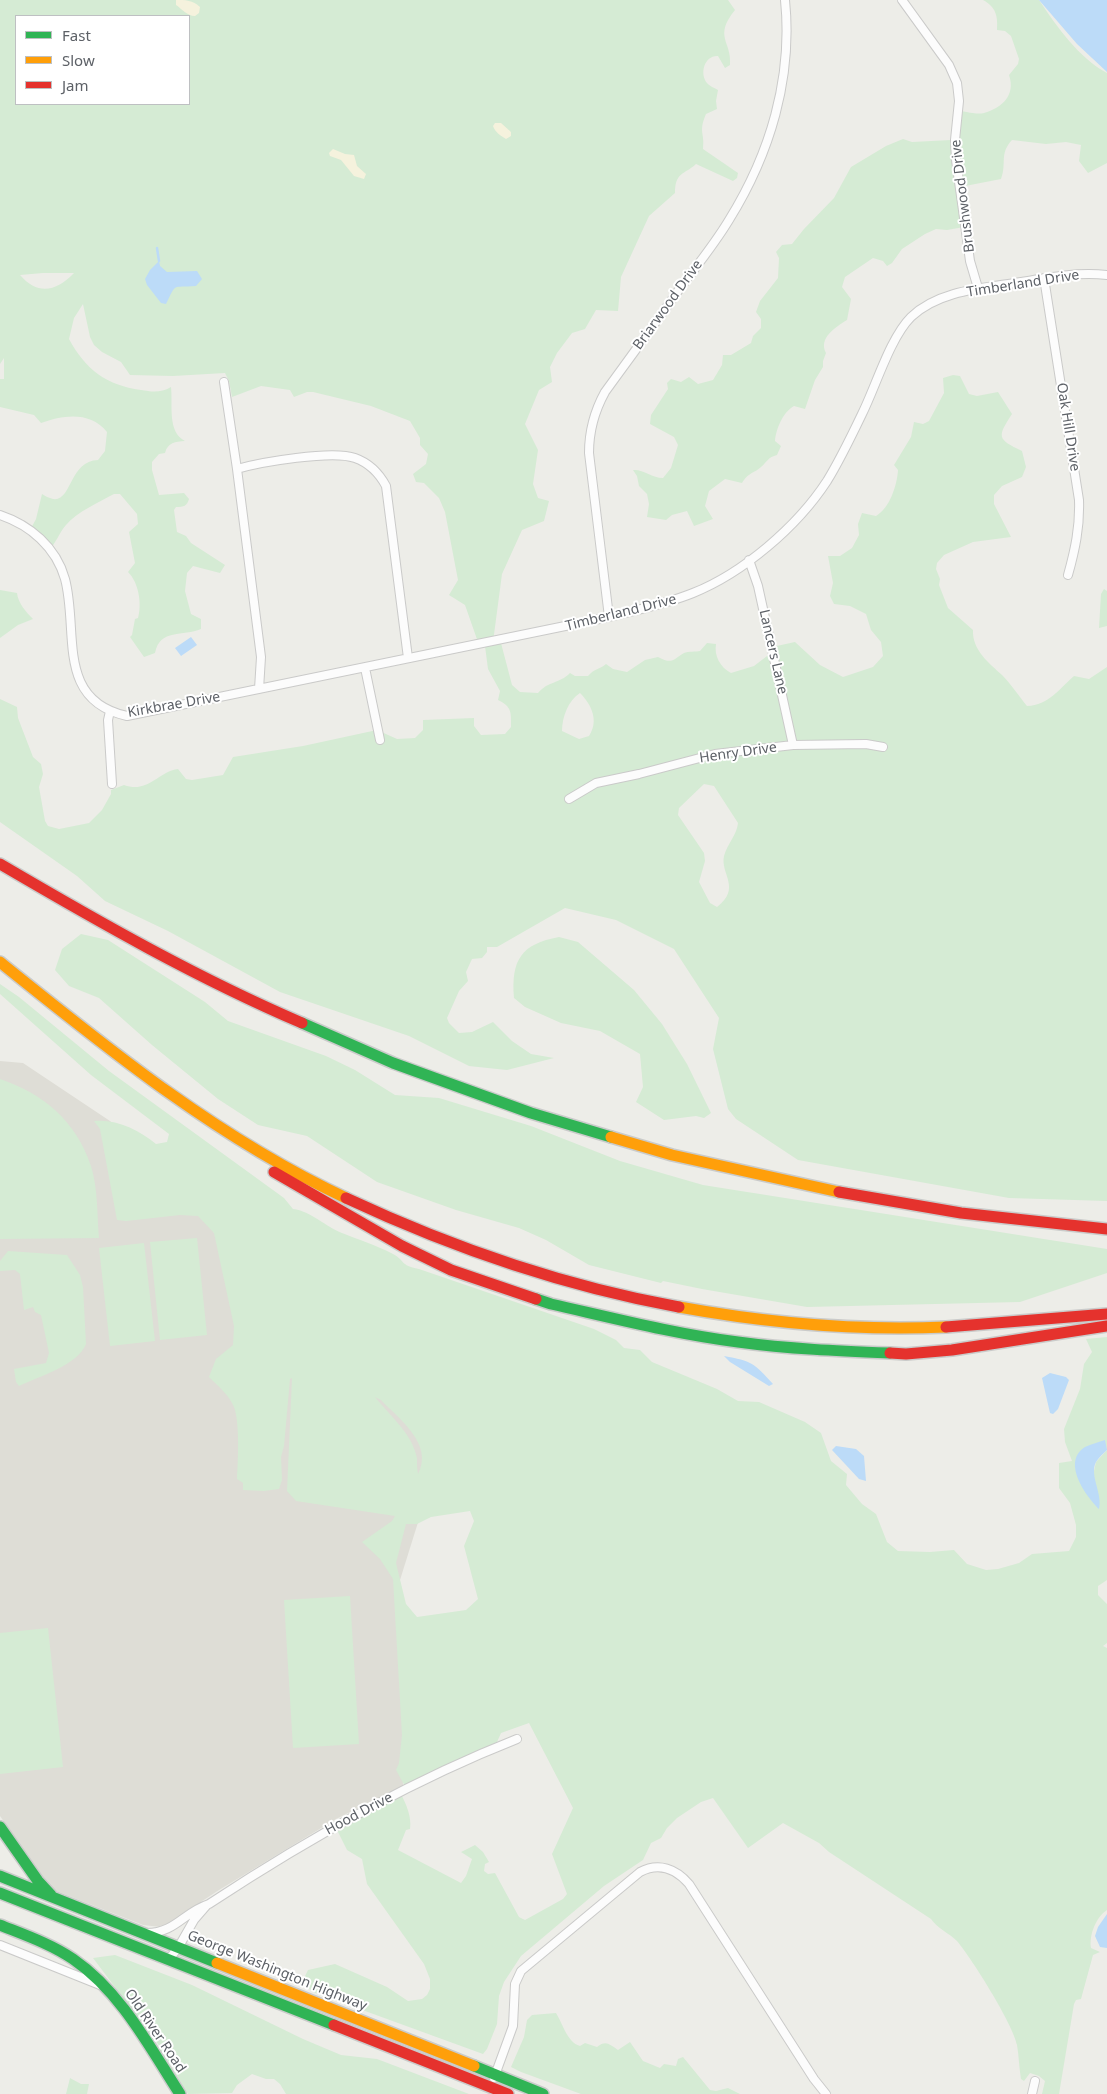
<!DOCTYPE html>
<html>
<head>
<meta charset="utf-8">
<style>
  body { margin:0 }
  #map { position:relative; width:1107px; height:2094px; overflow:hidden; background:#edede8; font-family:"Noto Sans",sans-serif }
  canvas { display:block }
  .legend { position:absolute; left:15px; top:15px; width:175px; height:90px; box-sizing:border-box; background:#fff; border:1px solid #bec0c2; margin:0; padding:6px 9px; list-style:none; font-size:15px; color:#5d6167 }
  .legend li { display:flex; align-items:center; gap:10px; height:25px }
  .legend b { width:25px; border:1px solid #bec0c2 }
</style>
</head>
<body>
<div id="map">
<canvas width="1107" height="2094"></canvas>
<ul class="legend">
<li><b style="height:6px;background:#30b455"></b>Fast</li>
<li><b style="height:6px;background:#ff9f0a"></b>Slow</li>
<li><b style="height:6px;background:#e5322d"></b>Jam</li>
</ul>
</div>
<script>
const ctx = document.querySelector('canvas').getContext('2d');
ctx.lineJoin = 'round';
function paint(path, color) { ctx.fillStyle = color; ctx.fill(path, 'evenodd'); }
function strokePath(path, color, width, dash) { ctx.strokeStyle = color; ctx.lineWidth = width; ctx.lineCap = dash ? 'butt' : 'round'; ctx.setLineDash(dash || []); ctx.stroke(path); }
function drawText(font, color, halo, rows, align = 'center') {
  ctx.font = font + ' "Noto Sans",sans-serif'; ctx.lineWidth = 4; ctx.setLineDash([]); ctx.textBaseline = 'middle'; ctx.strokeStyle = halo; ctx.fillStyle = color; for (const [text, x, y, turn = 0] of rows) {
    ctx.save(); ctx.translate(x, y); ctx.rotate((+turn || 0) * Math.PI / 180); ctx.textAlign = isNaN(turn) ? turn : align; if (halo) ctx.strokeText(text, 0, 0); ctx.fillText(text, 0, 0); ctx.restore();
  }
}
const education = new Path2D(`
  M 0,1061 L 23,1063 L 128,1133 L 328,1364 L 400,1404 L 426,1454 L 425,1500 L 400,1580 L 403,1786 L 336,1819 L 219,1890 L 193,1907 L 174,1922 L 161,1927 L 143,1925 L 51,1889 L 0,1816 Z`);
const green = new Path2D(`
  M 0,0 L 728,0 L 735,10 C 713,37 732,41 730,65 L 725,68 L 718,56 C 705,55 699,73 707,83 C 709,86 715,88 718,90 L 716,101 L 717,109 L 706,114 C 698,133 705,132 703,149 L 738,173 L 737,178 L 733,181 L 696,164 C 684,175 675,172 675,193 L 649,216 L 621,277 L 618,311 L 596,310 L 585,329 L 572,333 L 557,353 L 550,367 L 552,382 L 539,390 L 525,424 L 538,450 L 533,484 L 538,498 L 549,501 L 544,521 L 522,530 L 502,574 L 493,642 L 479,645 L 465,605 L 449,595 L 458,580 L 445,512 L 439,498 L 424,483 L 416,482 L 413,474 L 426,464 L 428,454 L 420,445 L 420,438 L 410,421 L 371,406 L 313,392 L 307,392 L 294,397 L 290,390 L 261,386 L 232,397 L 229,381 L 225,373 L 173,376 L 130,375 L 121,362 L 102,352 L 94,345 L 90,337 L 83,304 L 74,318 L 69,339 C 86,370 106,385 141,390 C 152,392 161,393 171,387 C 173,405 167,432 185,441 C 175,442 168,442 165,453 L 159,454 L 152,462 L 152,470 L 159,495 L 184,493 L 189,499 C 187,506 184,507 176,507 L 174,510 L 177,532 L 186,536 L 191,543 L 225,565 L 220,573 L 193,566 L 187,573 L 185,591 L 191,614 L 201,619 L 201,629 C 183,637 160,628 155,653 L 144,657 L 130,637 L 132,635 L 135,619 L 138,618 C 142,604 139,583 128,572 L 135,563 L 129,532 L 138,524 L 137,514 L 120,494 L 114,494 C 99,502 77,512 66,525 C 59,533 56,543 48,552 L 29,532 L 36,519 L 42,494 C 45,496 49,498 53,499 C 72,502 69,461 98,460 L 105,451 L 107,432 C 90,411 64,415 41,423 L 34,415 L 0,407 L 0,379 L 4,379 L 4,358 L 0,364 ZM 16,16 L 189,16 L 189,104 L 16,104 ZM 43,273 L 74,273 C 57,291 38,296 20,275 Z
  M 983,0 L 1039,0 C 1057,27 1079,58 1107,73 L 1107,163 L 1088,173 L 1079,161 L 1081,145 L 1066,142 L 1046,144 L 1012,140 C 999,154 1007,163 1001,179 L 960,187 L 964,227 L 947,230 L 936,229 L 925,234 L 902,249 L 892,263 L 887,266 L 883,261 L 873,258 L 845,277 L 842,287 L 851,299 L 847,320 C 836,327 818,338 826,353 L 823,361 L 823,367 L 815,380 L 805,409 L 794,406 C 783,412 776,429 775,441 L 781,446 L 777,455 C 768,457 767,462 761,467 C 753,474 749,472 742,483 L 725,479 L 709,491 L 705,506 L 713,519 L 694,526 L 687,511 L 672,515 L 666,520 L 647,517 L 649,504 L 647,494 L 639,486 L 637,476 L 633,470 C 643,469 652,478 663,478 L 671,468 L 678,445 L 674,437 L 650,424 L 651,415 L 668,389 L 667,383 L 671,379 L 681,382 L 689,377 L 698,384 L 713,380 L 722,365 L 723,355 L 731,355 L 751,343 L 753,336 L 761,328 L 761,319 L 756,312 L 760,301 L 778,278 L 779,258 L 776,252 L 782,245 L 792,244 L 804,229 L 834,198 L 851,167 L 886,146 L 903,139 L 912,142 L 951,140 L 955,110 C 964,111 976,115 984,113 C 1002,108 1016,95 1009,75 L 1018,64 L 1019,59 L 1011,36 L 1005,31 L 997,30 C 998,16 996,7 983,0 Z
  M 953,375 L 960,376 L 969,394 L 977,396 L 998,392 L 1012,414 C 997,437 997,439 1022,451 L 1026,467 L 1022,477 L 1002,486 L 994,495 L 994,504 L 1011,537 L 973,542 L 944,555 L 937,563 L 936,569 L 940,579 L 939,585 L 948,608 L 973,630 C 972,650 989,663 1002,675 C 1011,684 1019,696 1027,706 C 1049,705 1059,689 1074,676 L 1089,679 L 1107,667 L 1107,1201 L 1009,1198 L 798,1160 L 736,1119 L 728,1109 L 713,1049 L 719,1018 L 674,949 L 616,920 L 565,908 L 497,947 L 487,947 L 487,952 L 482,958 L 472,959 L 466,972 L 468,981 L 459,991 L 447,1018 L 449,1023 L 459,1033 L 472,1032 L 493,1022 L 512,1041 L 531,1054 L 554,1058 L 507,1070 L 469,1066 L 409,1036 L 280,992 L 168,931 L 105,901 L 77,876 L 0,822 L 0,699 L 17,707 L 18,718 L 33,757 L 41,764 L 43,774 L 39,787 L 45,821 L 48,826 L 59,829 L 89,823 L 102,810 L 111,794 L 111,790 L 124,785 C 148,794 159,771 178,769 L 186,779 L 192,780 L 223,775 L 233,757 L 303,746 L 377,730 L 397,739 L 415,738 L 423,730 L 423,720 L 474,718 L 474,726 L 481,735 L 505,734 L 511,727 C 511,712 512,707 498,700 L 500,691 L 488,669 L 485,646 L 501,643 L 512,685 L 520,692 L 538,693 C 548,681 559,684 570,673 L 575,676 L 588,676 C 595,668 599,670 606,664 L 613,669 L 627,672 L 645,660 L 658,657 C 673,665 673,659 684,653 C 688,651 696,652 700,651 L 707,643 L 716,644 C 714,656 720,667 731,673 L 754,666 L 771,653 L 772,647 L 795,642 L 820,665 L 843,677 L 873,667 L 883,656 L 881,642 L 871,630 L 866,614 L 850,606 L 834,604 L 830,596 L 833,583 L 828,556 L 840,556 L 852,548 L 859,535 L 858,524 L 862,513 L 876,516 C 890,508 897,485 898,470 L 894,465 L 911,437 L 914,422 L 923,424 L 929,421 L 944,393 L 943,378 ZM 580,693 C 592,705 599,721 589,736 L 579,739 L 562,731 C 562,717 568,701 580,693 ZM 704,784 L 714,786 L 738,823 C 737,835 727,844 724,856 C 720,874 742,888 717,907 L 710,903 L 699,882 L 705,861 L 704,853 L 678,815 L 679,808 Z
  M 1104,589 L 1107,591 L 1107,626 L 1099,628 L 1101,594 Z
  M 0,590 L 17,593 C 18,603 26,612 33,619 L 18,625 L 0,638 Z
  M 81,934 L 108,940 L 205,1002 L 228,1021 L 326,1056 L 355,1070 L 395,1095 L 439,1098 L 531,1126 L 620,1161 L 703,1185 L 1107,1249 L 1107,1273 L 1020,1302 L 807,1307 L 702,1289 L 663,1281 L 661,1283 L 589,1265 L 546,1240 L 519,1228 L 456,1210 L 377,1182 L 307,1136 L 258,1125 L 218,1099 L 152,1045 L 99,998 L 69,986 L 55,970 L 62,949 Z
  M 559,937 L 578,942 L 634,990 L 662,1024 L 687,1064 L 711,1113 L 704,1118 L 696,1116 L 664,1120 L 636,1102 L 643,1087 L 640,1054 L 600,1031 L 561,1023 L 525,1007 L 514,998 C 511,960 521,944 559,937 Z
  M 0,984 L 19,997 L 109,1071 L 284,1198 L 293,1209 C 311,1211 326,1227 342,1233 C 359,1240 376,1245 393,1254 C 406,1261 399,1265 419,1269 L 594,1329 L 616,1340 L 624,1348 L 640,1350 L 652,1362 L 717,1389 L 738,1401 L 759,1402 L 805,1422 L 821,1433 L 831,1461 L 847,1474 L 846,1485 L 862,1504 L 876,1514 L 887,1542 L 898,1551 L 930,1552 L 954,1550 L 967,1564 L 986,1570 L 998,1569 L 1019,1563 L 1032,1554 L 1069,1551 L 1076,1537 L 1076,1525 L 1070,1503 L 1059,1488 L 1059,1463 L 1072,1461 L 1065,1442 L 1064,1429 L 1080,1389 L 1084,1364 L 1092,1352 L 1086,1339 L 1107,1337 L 1107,1580 L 1098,1586 L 1098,1595 L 1107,1604 L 1107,1643 L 1103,1646 L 1107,1648 L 1107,1910 C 1096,1917 1089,1935 1091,1948 L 1100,1952 L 1093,1955 L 1081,1999 L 1076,2000 L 1074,2004 L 1059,2094 L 1042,2094 L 1045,2081 L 1039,2076 L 1030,2073 L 1024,2081 L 1021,2079 C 1019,2068 1019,2056 1017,2045 C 1013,2024 972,1959 957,1941 C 949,1933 938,1929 931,1919 L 829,1852 L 819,1843 L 783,1823 L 748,1848 L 713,1798 L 701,1802 L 677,1818 L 667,1828 L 661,1838 L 651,1843 L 643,1860 L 604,1886 L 521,1956 L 504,1982 L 499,1996 L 497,2024 L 487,2049 L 483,2054 L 313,1992 L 302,1982 L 308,1970 L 335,1964 L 387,1987 L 408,2001 L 422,1999 L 427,1995 L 430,1989 L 430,1979 L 424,1964 L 367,1884 L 362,1859 L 347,1850 L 336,1828 L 401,1794 C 406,1804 412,1817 410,1829 L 406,1830 L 398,1850 L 461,1883 L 466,1876 L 472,1859 L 461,1852 L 475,1845 L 483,1852 L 489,1862 L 485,1864 L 484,1871 L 488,1874 L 495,1873 L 519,1917 L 525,1920 L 563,1899 L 567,1894 L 552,1854 L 573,1808 L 529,1723 L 501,1733 L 493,1751 L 407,1790 L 396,1770 L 399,1763 L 402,1735 L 393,1579 L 380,1559 L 362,1542 L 392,1521 L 395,1516 L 296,1501 L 287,1491 L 292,1378 L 290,1379 L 284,1446 L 281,1457 L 282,1480 L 279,1489 L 264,1491 L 243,1490 L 243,1483 L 237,1479 C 238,1461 240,1423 234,1407 C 229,1395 218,1386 209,1377 L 216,1359 L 233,1345 L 234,1326 L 214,1233 L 198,1216 L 180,1215 L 126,1221 L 117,1220 L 100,1129 L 94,1121 C 117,1119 139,1130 156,1144 L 167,1142 L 169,1134 L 91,1075 L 0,994 ZM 375,1397 L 381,1400 C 399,1419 434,1444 418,1474 C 417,1469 417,1463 417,1458 C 412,1433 390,1416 375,1397 ZM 1086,1447 L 1107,1450 L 1096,1462 L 1094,1471 ZM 470,1511 L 474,1521 L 464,1546 L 478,1599 L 466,1610 L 417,1617 L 406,1604 L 396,1563 L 406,1524 L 417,1524 L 431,1517 Z
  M 0,1079 C 44,1094 76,1121 91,1166 C 98,1188 97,1215 99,1238 L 0,1239 Z
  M 197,1238 L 207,1335 L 160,1340 L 150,1242 Z
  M 144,1243 L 155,1341 L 110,1346 L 99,1248 Z
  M 8,1251 L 67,1255 L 80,1275 L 83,1287 L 86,1344 C 78,1365 38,1377 19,1386 L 16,1382 L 14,1369 L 46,1363 L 49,1353 L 41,1315 L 35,1312 L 33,1307 L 24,1310 L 20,1274 L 15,1270 L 0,1271 L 0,1261 Z
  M 350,1596 L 359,1744 L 293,1748 L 284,1600 Z
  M 48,1628 L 63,1767 L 0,1774 L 0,1633 Z
  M 115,1955 L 192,1985 L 303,2039 L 341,2055 L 377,2059 L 469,2094 L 286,2094 L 280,2084 L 274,2079 L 266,2079 L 252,2074 L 237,2085 L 232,2093 L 188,2094 L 168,2061 L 158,2055 L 161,2048 L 93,1958 Z
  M 556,2013 C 563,2024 567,2042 580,2046 L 585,2043 L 597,2047 C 606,2040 609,2044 618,2050 L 630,2042 L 643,2061 L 660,2068 L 664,2064 L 676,2066 L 678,2059 L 683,2057 L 710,2090 L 716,2091 L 728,2088 L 740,2094 L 581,2094 L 521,2072 L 511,2067 L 524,2037 L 527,2020 L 532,2015 Z
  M 70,2078 L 81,2084 L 89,2084 L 87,2094 L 66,2094 Z`);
const sand = new Path2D(`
  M 176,0 C 185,0 193,0 200,7 L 199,13 L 195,16 C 187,16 182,9 176,5 Z
  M 495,123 L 501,123 L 511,132 L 511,136 L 506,139 C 501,136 495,132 493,126 Z
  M 333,149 L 345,154 L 354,155 L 357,166 L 366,174 L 364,179 L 354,176 L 341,160 L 330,156 L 329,153 Z`);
const water = new Path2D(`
  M 1039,0 L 1107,0 L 1107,72 L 1077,44 Z
  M 159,261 L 160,266 L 167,272 L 197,271 L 202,279 L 196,286 C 171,288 177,282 166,304 L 161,303 L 147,285 L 145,279 L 150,270 Z
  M 191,637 L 197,645 L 181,656 L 175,648 Z
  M 724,1356 C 752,1361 754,1363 773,1384 L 769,1386 L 730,1362 Z
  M 1050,1373 L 1066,1377 L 1069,1380 L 1058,1409 L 1053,1414 L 1050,1413 L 1042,1378 Z
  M 1105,1440 L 1107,1450 C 1104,1453 1099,1457 1096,1462 C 1089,1475 1103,1494 1099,1509 C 1086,1496 1061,1462 1085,1447 C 1091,1444 1099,1442 1105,1440 Z
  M 836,1446 L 856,1449 L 864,1456 L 866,1481 L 859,1479 L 832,1450 Z
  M 1107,1914 L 1107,1948 L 1100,1947 L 1095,1936 L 1098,1927 Z`);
const stream = new Path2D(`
  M 157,248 L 159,261`);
const street = new Path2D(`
  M 902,0 L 949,65 L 957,83 L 959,101 L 955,140 L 956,160 L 970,261 L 978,288
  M 1044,278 L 1079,500 C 1080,527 1075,550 1068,575
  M 224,382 L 237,469
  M 0,515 C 30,525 56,547 65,579 C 79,631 55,700 127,716 L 609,617 C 637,610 666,604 693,593 C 743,573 797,527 827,481 C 840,460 851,437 862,414 C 876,386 890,338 911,317 C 939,290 985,288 1021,282 C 1050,277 1078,272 1107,275
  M 749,560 L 758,586 L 793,745
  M 609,617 L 589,453 C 589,430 594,412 605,392 C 629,359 654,325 678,291 C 695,268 714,245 729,220 C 770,154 793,78 785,0
  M 365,668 L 380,740
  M 259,689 L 261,657 L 237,469 C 261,462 332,450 355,458 C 369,463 379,473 386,486 L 408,658
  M 110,711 L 108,720 L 112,784
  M 569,799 L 596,783 L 639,774 L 715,754 L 793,745 L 866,744 L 883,747
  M 147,1933 C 175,1933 184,1912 209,1904 C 306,1840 408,1782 517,1739
  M 0,1945 L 100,1985
  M 169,1959 L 178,1948 L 194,1920 L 207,1905
  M 494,2078 L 513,2026 L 515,1984 L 521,1971 L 640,1872 C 659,1862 676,1869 689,1884 L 814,2079 L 826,2094
  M 1032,2094 L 1035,2081`);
const fast = new Path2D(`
  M 302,1023 L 393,1063 L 531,1113 L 611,1137
  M 536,1299 L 551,1304 C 613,1318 675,1334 738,1342 C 789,1349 839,1351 890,1353
  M 0,1827 L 38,1881 L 51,1895
  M 0,1876 L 217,1963
  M 0,1893 L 334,2025
  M 0,1925 C 25,1935 51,1944 73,1959 C 121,1992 149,2046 180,2094
  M 474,2066 L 543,2094`);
const slow = new Path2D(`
  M 0,962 C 108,1049 219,1139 346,1198
  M 611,1137 L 672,1155 L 839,1192
  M 679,1307 C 767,1323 857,1331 946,1327
  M 217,1963 L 474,2066`);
const jam = new Path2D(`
  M 0,864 C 99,922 197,978 302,1023
  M 274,1172 L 402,1246 L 451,1270 L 536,1299
  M 839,1192 L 961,1213 L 1107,1229
  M 346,1198 C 453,1248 563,1286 679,1307
  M 946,1327 L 1107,1314
  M 890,1353 L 906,1354 L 952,1350 L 1107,1326
  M 334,2025 L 508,2094`);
const streetNames = [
  ["Brushwood Drive",963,196,-97],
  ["Timberland Drive",1023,284,-9],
  ["Briarwood Drive",668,305,-54],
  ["Oak Hill Drive",1068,427,81],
  ["Timberland Drive",621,613,-14],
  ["Lancers Lane",773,652,77],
  ["Kirkbrae Drive",174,705,-10],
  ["Henry Drive",738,753,-8],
  ["Hood Drive",359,1814,-28],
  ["George Washington Highway",277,1971,22],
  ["Old River Road",155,2031,56]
];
paint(education, '#deddd6');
paint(green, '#d5ebd4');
paint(sand, '#f5f2dd');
paint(water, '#bcdbf8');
strokePath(stream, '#bcdbf8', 2.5);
strokePath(street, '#cacac9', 10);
strokePath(fast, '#cacbca', 14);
strokePath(slow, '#cacbca', 14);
strokePath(jam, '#cacbca', 14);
strokePath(street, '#fcfcfc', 8);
strokePath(fast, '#30b455', 11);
strokePath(slow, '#ff9f0a', 11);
strokePath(jam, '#e5322d', 11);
drawText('14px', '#5d6167', '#fff', streetNames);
</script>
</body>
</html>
